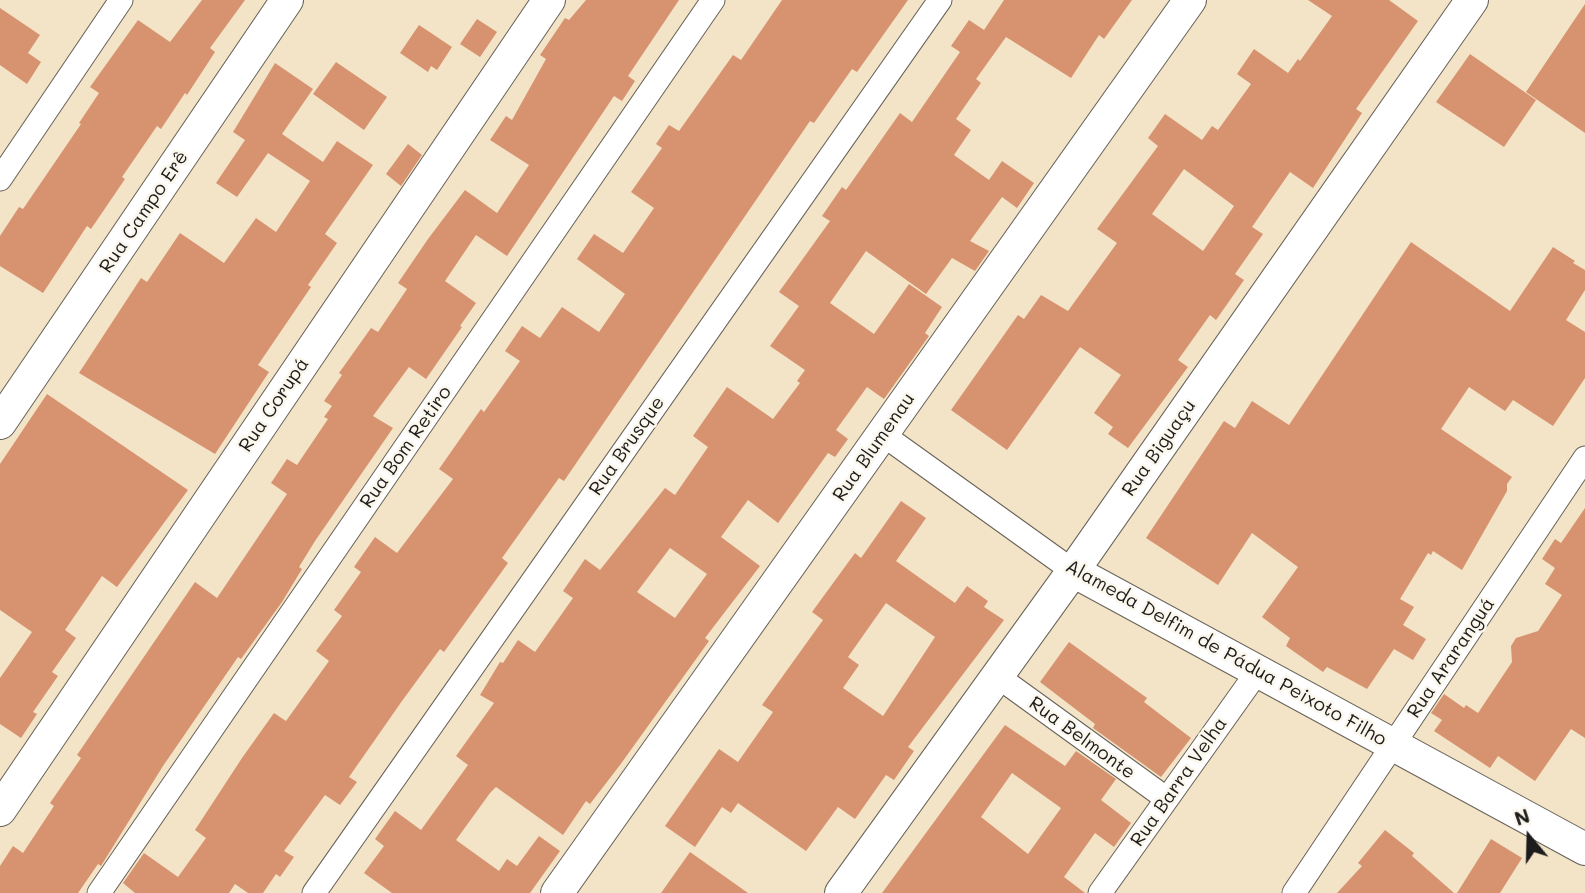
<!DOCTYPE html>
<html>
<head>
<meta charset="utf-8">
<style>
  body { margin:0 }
  #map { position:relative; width:1585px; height:893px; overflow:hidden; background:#f3e3c7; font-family:Mali,sans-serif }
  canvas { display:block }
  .north { position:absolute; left:1494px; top:802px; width:70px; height:70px; -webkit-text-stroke:5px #fbf7ec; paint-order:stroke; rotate:341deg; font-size:19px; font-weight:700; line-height:28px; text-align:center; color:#1c1c1c }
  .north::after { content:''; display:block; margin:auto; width:24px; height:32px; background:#1c1c1c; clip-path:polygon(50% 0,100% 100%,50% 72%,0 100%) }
</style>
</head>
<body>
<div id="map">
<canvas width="1585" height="893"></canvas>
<div class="north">N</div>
</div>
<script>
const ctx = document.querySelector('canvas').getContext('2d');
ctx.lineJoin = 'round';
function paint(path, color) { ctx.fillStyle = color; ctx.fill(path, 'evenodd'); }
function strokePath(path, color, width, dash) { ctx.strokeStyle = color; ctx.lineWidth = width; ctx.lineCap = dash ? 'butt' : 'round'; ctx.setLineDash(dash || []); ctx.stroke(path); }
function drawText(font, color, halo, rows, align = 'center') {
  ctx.font = font + ' Mali,sans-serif'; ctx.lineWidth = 5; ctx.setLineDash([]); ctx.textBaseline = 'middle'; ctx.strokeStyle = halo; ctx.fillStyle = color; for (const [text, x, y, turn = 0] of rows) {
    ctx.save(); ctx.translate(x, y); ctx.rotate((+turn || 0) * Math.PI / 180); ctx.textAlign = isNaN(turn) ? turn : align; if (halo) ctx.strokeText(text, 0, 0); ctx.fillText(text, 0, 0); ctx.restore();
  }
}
const building = new Path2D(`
  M 202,0 L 245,0 L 210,48 L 215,52 L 187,95 L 185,93 L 161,129 L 157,126 L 122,177 L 125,179 L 91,229 L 87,226 L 43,293 L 0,266 L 0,236 L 19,207 L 23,209 L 81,124 L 79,123 L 99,93 L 90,87 L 138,20 L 170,42 Z
  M 586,0 L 679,0 L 628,76 L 635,81 L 622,101 L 614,96 L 507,256 L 476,235 L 445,281 L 476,303 L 460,326 L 462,327 L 426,379 L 409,367 L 373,416 L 393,428 L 315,541 L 299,567 L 302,569 L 282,602 L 241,659 L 238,657 L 163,766 L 101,866 L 98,864 L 78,893 L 0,893 L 0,866 L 13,846 L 23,853 L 54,806 L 50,803 L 81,758 L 77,755 L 195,582 L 217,598 L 287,494 L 271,483 L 287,459 L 297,465 L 328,419 L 324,417 L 332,406 L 324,401 L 342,375 L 339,373 L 371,328 L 378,332 L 407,289 L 398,283 L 428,239 L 465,190 L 497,213 L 529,165 L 490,140 L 506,116 L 512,120 L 546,59 L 540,55 L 565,18 L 569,20 Z
  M 782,0 L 908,0 L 857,72 L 852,69 L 814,123 L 810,121 L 564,481 L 559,478 L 502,558 L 508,563 L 444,652 L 440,649 L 402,701 L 349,777 L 357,782 L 340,805 L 325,795 L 284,851 L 294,857 L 280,877 L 276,874 L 263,893 L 248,893 L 235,884 L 229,893 L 135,893 L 123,883 L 144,853 L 178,877 L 206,838 L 195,830 L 242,758 L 274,713 L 286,721 L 329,661 L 316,651 L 342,616 L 334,610 L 361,572 L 354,567 L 375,537 L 397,553 L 453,479 L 439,469 L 481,409 L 484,412 L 520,361 L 505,351 L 522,326 L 540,338 L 562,307 L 599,332 L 625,294 L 577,259 L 594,234 L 623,253 L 654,208 L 631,192 L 662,148 L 656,144 L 669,125 L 679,131 L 733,55 L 741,60 Z
  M 1004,0 L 1132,0 L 1104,39 L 1099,35 L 1071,78 L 1006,37 L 976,79 L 981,83 L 956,119 L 971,130 L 954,155 L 989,180 L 1002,161 L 1034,183 L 1017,208 L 1002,197 L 970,241 L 989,251 L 975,271 L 952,258 L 926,294 L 866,251 L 830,303 L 874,334 L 909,284 L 942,307 L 925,333 L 929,336 L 884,399 L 867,387 L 836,430 L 848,439 L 835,457 L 828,453 L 778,523 L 748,500 L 721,537 L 760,566 L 705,638 L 709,641 L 620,765 L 590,804 L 586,801 L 563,835 L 496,787 L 490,793 L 456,840 L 499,871 L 507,859 L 517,866 L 539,836 L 560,851 L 530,893 L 392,893 L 364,873 L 384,846 L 375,839 L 395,811 L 421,830 L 468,765 L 456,756 L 494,703 L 480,695 L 500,662 L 503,663 L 518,640 L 535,652 L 573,598 L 563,591 L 585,559 L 600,570 L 665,488 L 675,495 L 708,447 L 693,436 L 727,387 L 773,419 L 800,383 L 797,381 L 805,370 L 770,346 L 799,306 L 779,292 L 830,221 L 822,216 L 842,187 L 846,190 L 900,113 L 912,122 L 960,52 L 951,46 L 969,20 L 984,30 ZM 670,548 L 707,574 L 675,618 L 637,592 Z
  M 1308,0 L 1389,0 L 1418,21 L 1356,109 L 1362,113 L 1313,188 L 1290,172 L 1252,227 L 1263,234 L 1235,274 L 1244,280 L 1216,320 L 1210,315 L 1178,360 L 1188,367 L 1128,448 L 1108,434 L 1113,427 L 1094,413 L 1121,375 L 1080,347 L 1007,450 L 951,410 L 1018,315 L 1024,319 L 1041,295 L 1068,311 L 1117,243 L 1097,229 L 1158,146 L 1148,138 L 1165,114 L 1202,140 L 1212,126 L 1218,130 L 1251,84 L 1237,74 L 1254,49 L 1288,73 L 1298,59 L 1300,61 L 1332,16 ZM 1184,169 L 1234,206 L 1203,251 L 1152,214 Z
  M 1585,4 L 1585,133 L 1526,92 Z
  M 0,8 L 40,35 L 28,53 L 41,62 L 27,84 L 0,65 Z
  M 477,19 L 497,32 L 480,57 L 460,44 Z
  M 419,25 L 452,47 L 437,70 L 431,66 L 428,72 L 400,53 Z
  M 1470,54 L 1536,100 L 1504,147 L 1436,102 Z
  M 336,62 L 387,97 L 364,130 L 313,94 Z
  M 275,63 L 313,89 L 282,134 L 323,162 L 337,141 L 373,165 L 325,234 L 337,243 L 308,285 L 311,287 L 258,365 L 269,372 L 215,454 L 79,373 L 141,278 L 147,282 L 180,233 L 224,263 L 256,218 L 276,232 L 310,181 L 268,153 L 237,197 L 216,183 L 245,140 L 233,132 Z
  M 408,144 L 422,155 L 401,186 L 386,174 Z
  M 1411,242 L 1510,311 L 1553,247 L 1575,261 L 1573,263 L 1585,270 L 1585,290 L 1566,320 L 1585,332 L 1585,378 L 1553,426 L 1513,400 L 1505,411 L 1469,387 L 1441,429 L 1512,477 L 1507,484 L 1507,491 L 1462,570 L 1433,551 L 1431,555 L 1428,553 L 1400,599 L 1414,607 L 1403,625 L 1426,639 L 1413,660 L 1394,649 L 1367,689 L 1327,667 L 1323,672 L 1286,646 L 1290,638 L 1262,617 L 1298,567 L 1252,533 L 1218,585 L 1146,538 L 1224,421 L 1235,428 L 1252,401 L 1289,425 Z
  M 47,394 L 188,490 L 117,587 L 102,576 L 65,630 L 76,638 L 52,672 L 58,676 L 33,712 L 37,714 L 21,738 L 0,724 L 0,678 L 32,632 L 0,610 L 0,464 Z
  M 901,501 L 926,518 L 896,561 L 955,603 L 967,586 L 988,601 L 984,607 L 1004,620 L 908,747 L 914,751 L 894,780 L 886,775 L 855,819 L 838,807 L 806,851 L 738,803 L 731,813 L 722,807 L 695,847 L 665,826 L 719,749 L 738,762 L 773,712 L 762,705 L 823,620 L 812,612 L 855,553 L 861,558 ZM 886,603 L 935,637 L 883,716 L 843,688 L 859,665 L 848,657 Z
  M 1585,508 L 1585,738 L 1571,729 L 1535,781 L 1498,756 L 1490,768 L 1434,731 L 1442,720 L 1431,713 L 1444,694 L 1464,708 L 1466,705 L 1478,713 L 1512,662 L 1511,646 L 1516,638 L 1538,631 L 1562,595 L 1545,584 L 1555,568 L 1542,559 L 1555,539 L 1561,543 Z
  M 1069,642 L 1147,698 L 1144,702 L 1191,738 L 1161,777 L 1093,728 L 1095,724 L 1040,682 Z
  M 1005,725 L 1065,766 L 1076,751 L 1116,779 L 1101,800 L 1131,823 L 1114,847 L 1095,833 L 1064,877 L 1085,893 L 882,893 ZM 1012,773 L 1061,808 L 1028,854 L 981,817 Z
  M 1385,830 L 1414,853 L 1412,856 L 1454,893 L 1337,893 L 1362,866 L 1358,863 Z
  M 1491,839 L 1522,858 L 1500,893 L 1457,893 Z
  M 690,852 L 748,893 L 661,893 Z`);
const street = new Path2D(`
  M 0,179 L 121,0
  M 882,434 L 1073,571
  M 997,676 L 1167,799
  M 99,893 L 713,0
  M 314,893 L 940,0
  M 1100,893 L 1258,671
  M 1294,893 L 1585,458`);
const secondary = new Path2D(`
  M 0,423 L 287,0
  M 1073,571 L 1585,849
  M 0,810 L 549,0
  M 557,893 L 1190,0
  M 841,893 L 1073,571 L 1472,0`);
const streetNames = [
  ["Rua Campo Erê",144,212,-56],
  ["Rua Corupá",274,405,-56],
  ["Rua Brusque",627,446,-55],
  ["Rua Bom Retiro",406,447,-55],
  ["Rua Blumenau",874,447,-55],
  ["Rua Biguaçu",1159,448,-55],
  ["Alameda Delfim de Pádua Peixoto Filho",1226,653,29],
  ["Rua Araranguá",1451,658,-56],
  ["Rua Belmonte",1082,738,36],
  ["Rua Barra Velha",1179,782,-55]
];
paint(building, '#d79370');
strokePath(street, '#676258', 25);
strokePath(secondary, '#676258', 34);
strokePath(street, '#fff', 23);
strokePath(secondary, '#fff', 32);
drawText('19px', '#1c1c1c', '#fbf7ec', streetNames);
</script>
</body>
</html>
